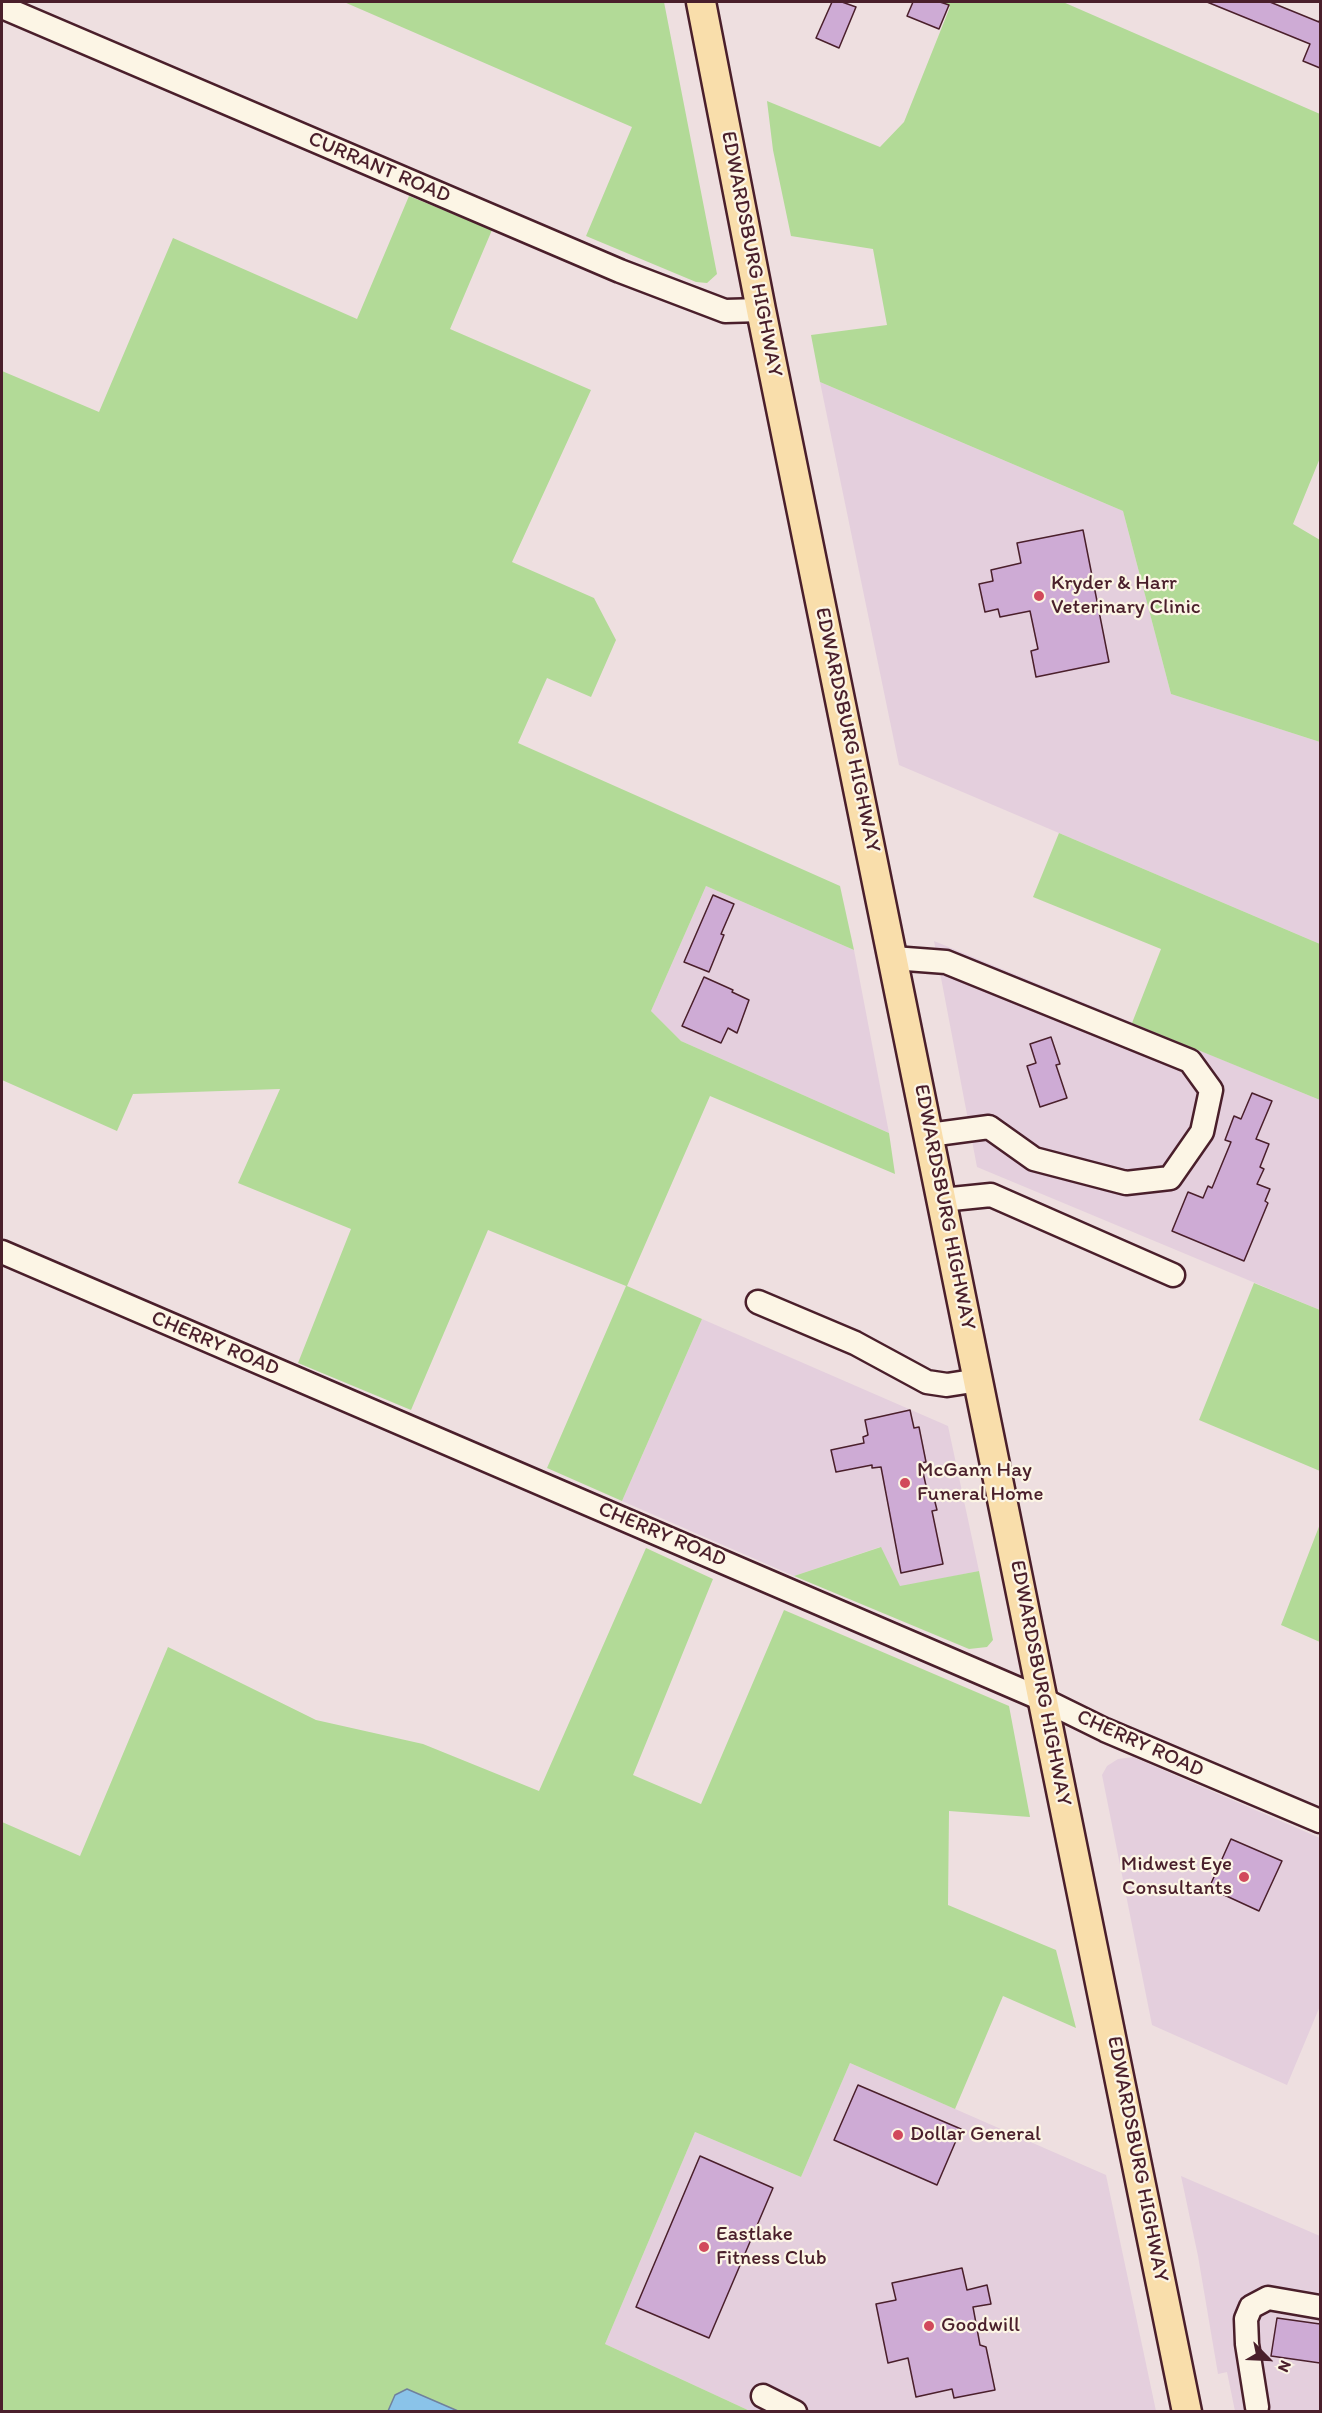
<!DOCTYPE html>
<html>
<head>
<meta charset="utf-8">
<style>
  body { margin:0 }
  #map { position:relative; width:1322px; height:2413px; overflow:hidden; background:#eedfe0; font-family:Itim,sans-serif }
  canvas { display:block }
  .frame { position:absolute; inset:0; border:3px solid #4a1f2b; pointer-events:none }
  .north { position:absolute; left:1238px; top:2329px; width:60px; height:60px; -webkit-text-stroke:4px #fcf5e5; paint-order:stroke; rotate:114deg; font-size:16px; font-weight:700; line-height:24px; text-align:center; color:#4a1f2b }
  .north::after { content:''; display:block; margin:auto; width:21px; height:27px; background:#4a1f2b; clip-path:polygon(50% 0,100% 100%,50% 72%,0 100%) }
</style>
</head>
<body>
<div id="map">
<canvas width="1322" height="2413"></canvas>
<div class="frame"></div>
<div class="north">N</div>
</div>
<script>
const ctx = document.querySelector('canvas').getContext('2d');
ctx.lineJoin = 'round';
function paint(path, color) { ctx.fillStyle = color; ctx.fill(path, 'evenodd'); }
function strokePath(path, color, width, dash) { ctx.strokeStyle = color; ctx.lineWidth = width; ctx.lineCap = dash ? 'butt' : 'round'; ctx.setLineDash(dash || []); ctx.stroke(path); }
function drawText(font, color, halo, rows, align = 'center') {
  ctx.font = font + ' Itim,sans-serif'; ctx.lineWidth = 4.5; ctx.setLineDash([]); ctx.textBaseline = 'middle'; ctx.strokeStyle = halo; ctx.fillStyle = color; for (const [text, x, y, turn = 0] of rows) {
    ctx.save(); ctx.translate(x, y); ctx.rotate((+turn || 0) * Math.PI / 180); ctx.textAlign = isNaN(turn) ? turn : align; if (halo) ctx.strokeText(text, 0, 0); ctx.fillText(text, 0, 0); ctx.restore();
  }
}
const built = new Path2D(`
  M 820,382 L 1123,511 L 1171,694 L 1320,742 L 1320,944 L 899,765 Z
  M 706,886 L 854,950 L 889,1133 L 681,1041 L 651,1011 Z
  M 934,941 L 1320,1100 L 1320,1310 L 977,1167 Z
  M 702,1319 L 948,1426 L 979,1571 L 900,1587 L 880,1547 L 794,1576 L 622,1501 Z
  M 1133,1757 L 1320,1838 L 1320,2006 L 1287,2085 L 1152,2025 L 1102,1775 L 1107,1766 L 1118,1759 Z
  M 850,2063 L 1106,2175 L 1156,2411 L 750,2411 L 605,2344 L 695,2132 L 801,2177 Z
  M 1181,2176 L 1320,2236 L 1320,2411 L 1235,2411 L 1227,2372 L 1218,2374 L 1198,2256 Z`);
const green = new Path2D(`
  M 344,2 L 664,2 L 717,274 L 707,283 L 696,282 L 586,236 L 632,127 Z
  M 938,2 L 1063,2 L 1320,114 L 1320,458 L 1293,524 L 1320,540 L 1320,742 L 1171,694 L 1123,511 L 820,382 L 811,335 L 887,325 L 873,249 L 791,236 L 773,150 L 767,101 L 880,147 L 904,122 L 950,7 Z
  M 409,196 L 492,230 L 450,329 L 591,390 L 512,562 L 594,598 L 616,640 L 591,697 L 547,678 L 518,743 L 840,886 L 854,950 L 706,886 L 651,1011 L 681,1041 L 889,1133 L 895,1174 L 710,1096 L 627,1286 L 702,1319 L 622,1501 L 547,1468 L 626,1286 L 488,1230 L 411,1410 L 298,1363 L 351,1229 L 238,1183 L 280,1089 L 133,1094 L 117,1131 L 2,1080 L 2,371 L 99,412 L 173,238 L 357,319 Z
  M 1059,833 L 1320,944 L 1320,1100 L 1132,1023 L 1161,949 L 1033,897 Z
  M 1254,1283 L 1320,1310 L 1320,1471 L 1199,1420 Z
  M 1320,1524 L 1320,1642 L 1281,1625 Z
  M 881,1547 L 900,1586 L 979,1571 L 993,1640 L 987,1647 L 969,1649 L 794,1576 Z
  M 646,1548 L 713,1579 L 633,1775 L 701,1804 L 784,1610 L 1009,1706 L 1030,1817 L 949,1811 L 948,1905 L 1056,1950 L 1076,2028 L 1003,1996 L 955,2109 L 850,2063 L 801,2177 L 695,2132 L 605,2344 L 750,2411 L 458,2411 L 407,2389 L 395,2395 L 388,2411 L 2,2411 L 2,1822 L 80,1856 L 168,1647 L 316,1720 L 423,1744 L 539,1791 Z`);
const water = new Path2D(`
  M 407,2389 L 458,2411 L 388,2411 L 395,2395 Z`);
const building = new Path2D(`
  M 832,2 L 842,2 L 856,7 L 839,48 L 816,38 Z
  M 913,2 L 940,2 L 949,5 L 939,29 L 907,16 Z
  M 1207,2 L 1270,2 L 1319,22 L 1320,19 L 1320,68 L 1303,61 L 1310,44 Z
  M 1083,530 L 1109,662 L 1036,677 L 1031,651 L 1038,649 L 1030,611 L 1000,617 L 998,609 L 985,612 L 979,584 L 993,581 L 991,570 L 1021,563 L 1017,543 Z
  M 713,895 L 734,904 L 721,934 L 724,935 L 709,972 L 684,962 Z
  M 704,977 L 733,990 L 732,992 L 749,1000 L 737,1033 L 728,1028 L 721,1043 L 682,1026 Z
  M 1051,1037 L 1060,1064 L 1056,1065 L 1067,1098 L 1040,1107 L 1027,1066 L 1036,1063 L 1030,1044 Z
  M 1252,1093 L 1272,1101 L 1256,1139 L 1269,1144 L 1260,1167 L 1264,1169 L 1257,1184 L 1270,1189 L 1265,1201 L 1268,1203 L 1244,1261 L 1172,1231 L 1188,1192 L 1203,1198 L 1208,1186 L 1212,1188 L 1231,1142 L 1225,1140 L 1234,1116 L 1241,1119 Z
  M 910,1410 L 914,1428 L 919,1427 L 926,1462 L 921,1463 L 928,1495 L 933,1494 L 937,1510 L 932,1511 L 943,1564 L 901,1573 L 881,1467 L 872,1468 L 872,1465 L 836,1472 L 831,1450 L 864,1443 L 863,1437 L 868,1435 L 865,1420 Z
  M 1231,1839 L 1282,1861 L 1259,1911 L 1209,1888 Z
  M 858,2085 L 961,2129 L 937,2185 L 834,2140 Z
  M 700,2156 L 773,2188 L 709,2338 L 636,2307 Z
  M 962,2268 L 967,2290 L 987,2285 L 991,2304 L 973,2307 L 980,2345 L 986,2347 L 995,2390 L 954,2398 L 952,2389 L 916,2397 L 908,2358 L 888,2363 L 876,2304 L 896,2300 L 892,2283 Z
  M 1277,2318 L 1320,2324 L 1320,2363 L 1271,2356 Z`);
const minor = new Path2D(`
  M 2,7 L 620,271 L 725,311 L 761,310
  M 893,958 L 946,962 L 1190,1061 L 1211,1090 L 1202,1132 L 1170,1178 L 1126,1183 L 1034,1159 L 989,1127 L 929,1135
  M 942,1200 L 991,1195 L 1173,1275
  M 2,1252 L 1044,1700 L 1105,1730 L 1320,1821
  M 758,1302 L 855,1343 L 927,1382 L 947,1385 L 979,1380
  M 763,2396 L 795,2412
  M 1257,2407 L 1247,2344 L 1246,2319 L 1251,2307 L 1268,2298 L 1320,2307`);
const major = new Path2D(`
  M 701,2 L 761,310 L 1187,2412`);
const markers = [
  [1039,596,6,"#d1495b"],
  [905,1483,6,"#d1495b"],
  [1244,1877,6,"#d1495b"],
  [898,2135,6,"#d1495b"],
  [704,2247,6,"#d1495b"],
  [929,2326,6,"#d1495b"]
];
const streetNames = [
  ["CURRANT ROAD",379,168,23],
  ["EDWARDSBURG HIGHWAY",751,254,79],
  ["EDWARDSBURG HIGHWAY",847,730,78],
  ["EDWARDSBURG HIGHWAY",944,1207,79],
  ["CHERRY ROAD",215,1344,23],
  ["CHERRY ROAD",662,1535,23],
  ["EDWARDSBURG HIGHWAY",1040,1683,79],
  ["CHERRY ROAD",1140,1744,24],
  ["EDWARDSBURG HIGHWAY",1137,2159,79]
];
const poiNames = [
  ["Kryder & Harr",1051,584],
  ["Veterinary Clinic",1051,608],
  ["McGann Hay",917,1471],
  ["Funeral Home",917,1495],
  ["Midwest Eye",1232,1865,"right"],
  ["Consultants",1232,1889,"right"],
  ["Dollar General",910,2135],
  ["Eastlake",716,2235],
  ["Fitness Club",716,2259],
  ["Goodwill",941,2326]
];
paint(built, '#e4cfdd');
paint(green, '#b2da97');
paint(water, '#8ac3e9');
strokePath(water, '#70819d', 1.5);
paint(building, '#ceabd5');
strokePath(building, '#4a1f2b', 1.5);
strokePath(minor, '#4a1f2b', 27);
strokePath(major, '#4a1f2b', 33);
strokePath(minor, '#fcf5e5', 22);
strokePath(major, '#f9deab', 28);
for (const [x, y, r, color] of markers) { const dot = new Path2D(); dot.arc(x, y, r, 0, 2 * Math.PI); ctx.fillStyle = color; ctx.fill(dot); strokePath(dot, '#fcf5e5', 2); }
drawText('21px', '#4a1f2b', '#fcf5e5', streetNames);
drawText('21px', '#4a1f2b', '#fcf5e5', poiNames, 'left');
</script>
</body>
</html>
